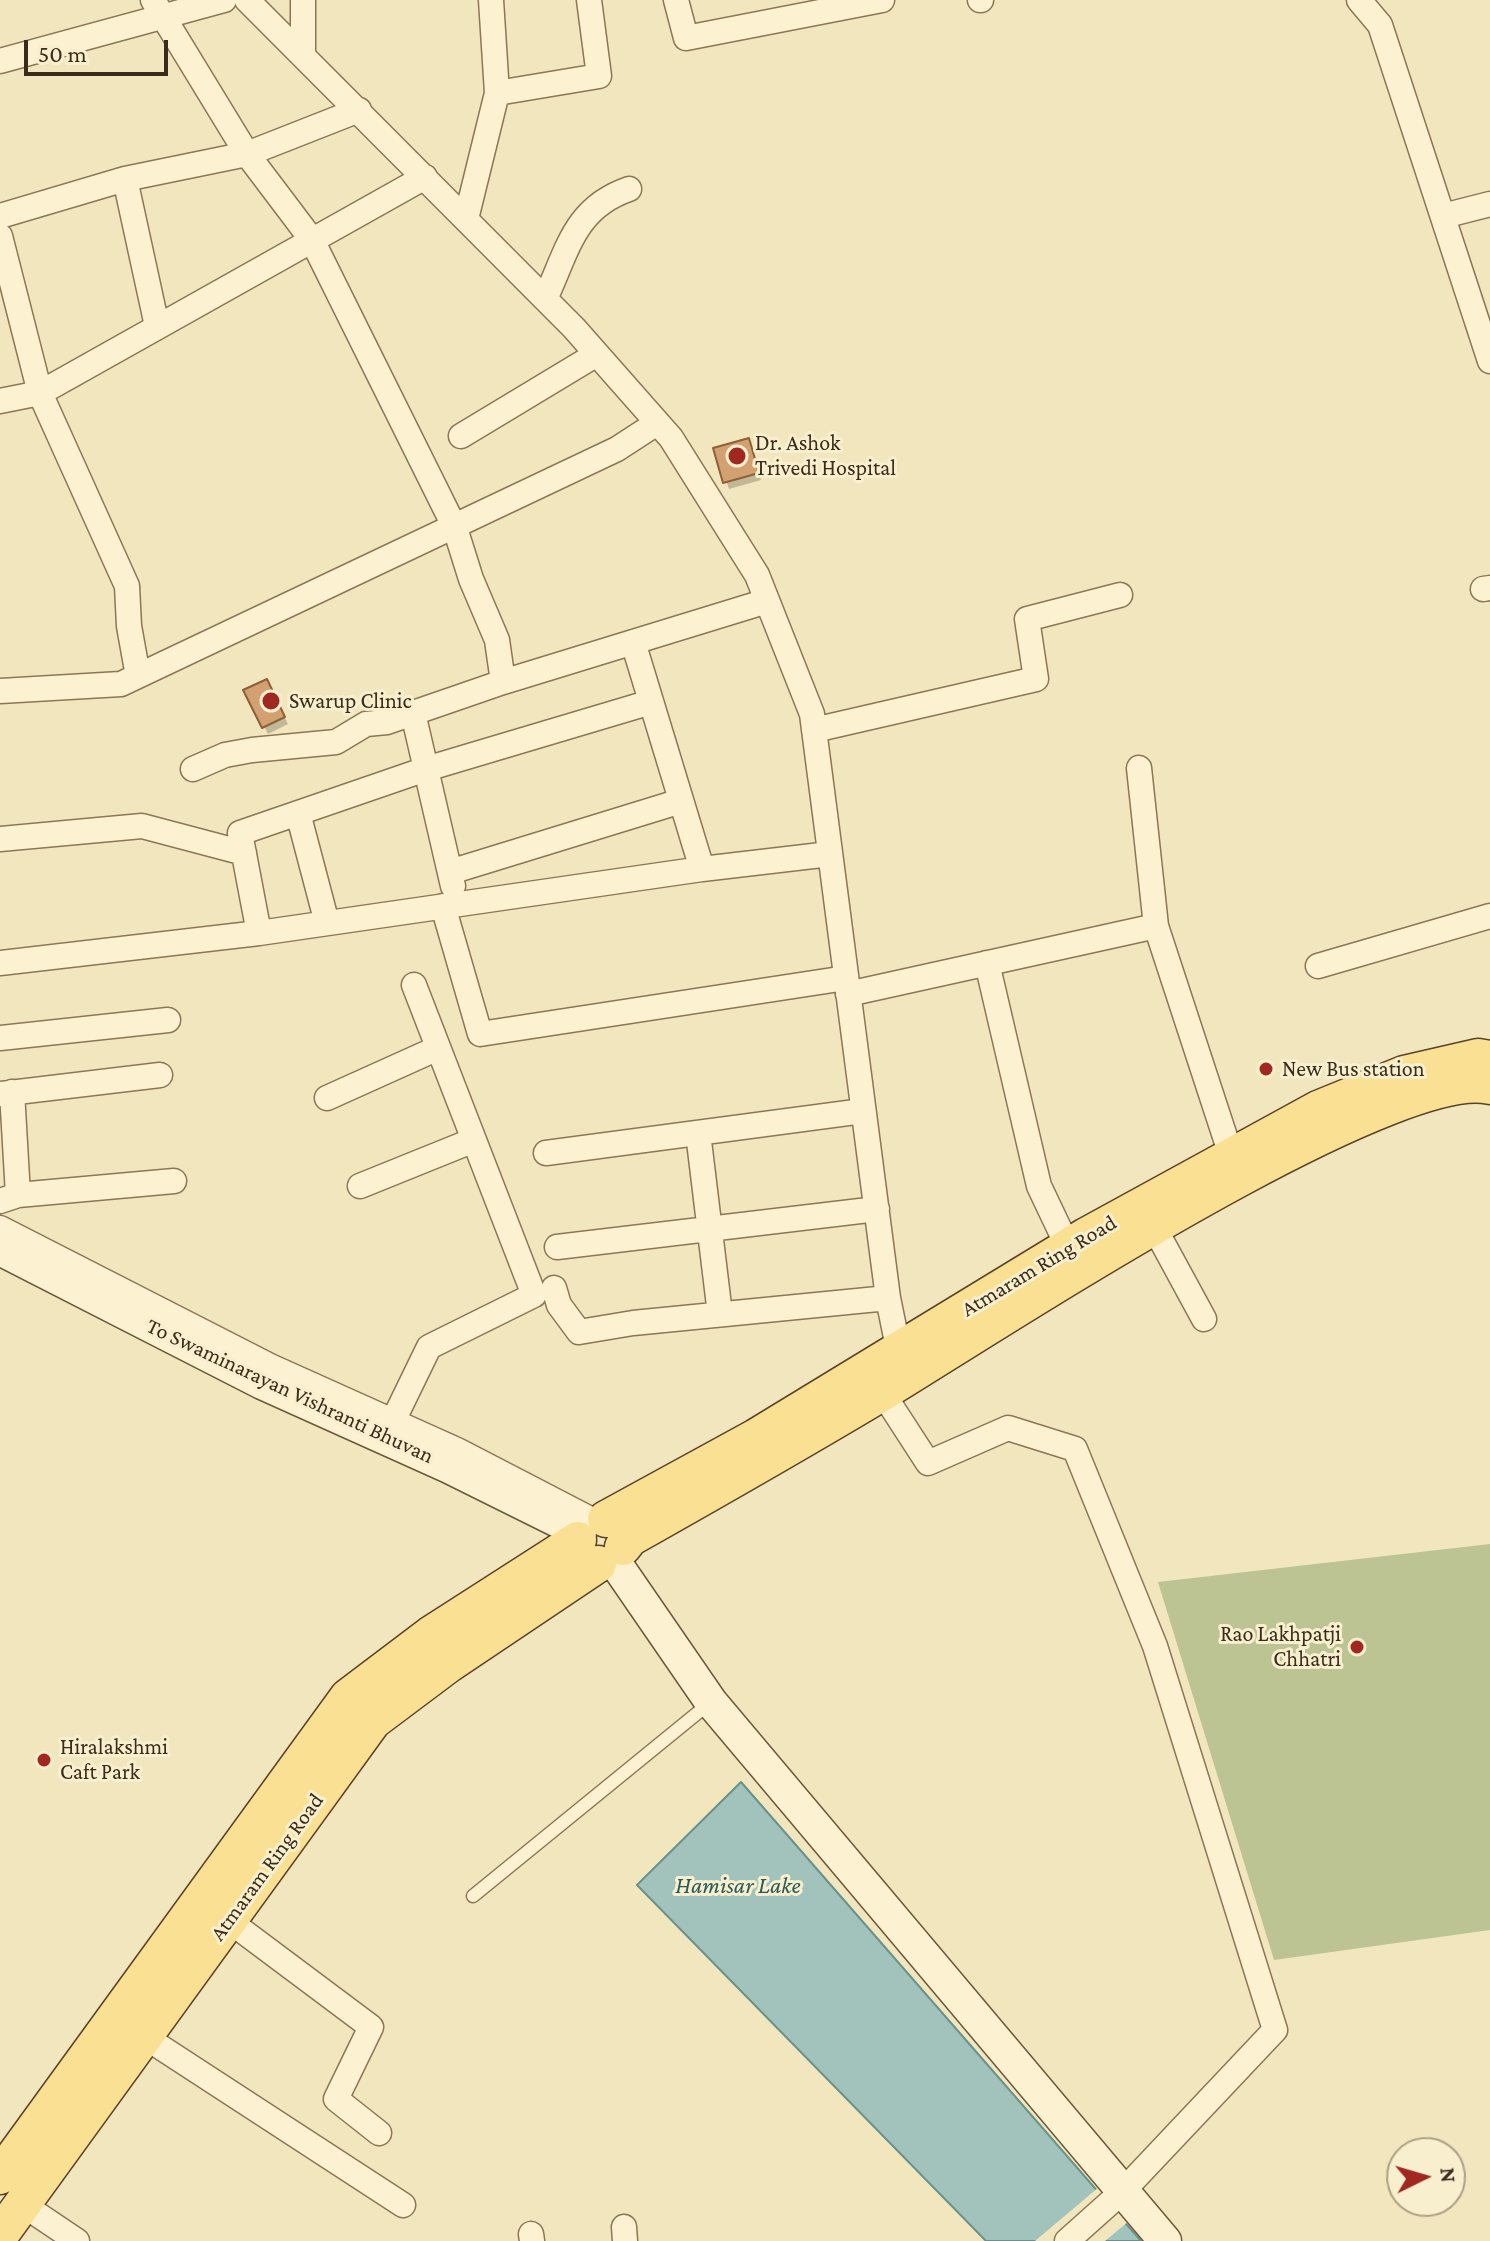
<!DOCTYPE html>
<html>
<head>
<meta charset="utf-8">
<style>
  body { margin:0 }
  #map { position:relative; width:1490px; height:2241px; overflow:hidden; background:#f2e6be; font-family:"Crimson Pro",serif }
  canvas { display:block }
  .north { position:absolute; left:1386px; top:2137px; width:80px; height:80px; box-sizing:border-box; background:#f8efce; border:2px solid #aca186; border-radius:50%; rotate:85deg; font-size:22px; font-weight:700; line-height:32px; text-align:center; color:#3a2c1b }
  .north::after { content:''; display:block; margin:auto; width:28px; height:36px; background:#a02820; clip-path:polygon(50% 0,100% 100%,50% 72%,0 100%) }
  .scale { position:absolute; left:24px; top:40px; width:144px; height:36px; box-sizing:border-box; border:4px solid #3a2c1b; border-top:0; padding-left:10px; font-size:24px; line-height:28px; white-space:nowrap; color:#3a2c1b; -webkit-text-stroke:6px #f8efce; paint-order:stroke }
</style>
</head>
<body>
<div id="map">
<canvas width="1490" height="2241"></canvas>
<div class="north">N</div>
<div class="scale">50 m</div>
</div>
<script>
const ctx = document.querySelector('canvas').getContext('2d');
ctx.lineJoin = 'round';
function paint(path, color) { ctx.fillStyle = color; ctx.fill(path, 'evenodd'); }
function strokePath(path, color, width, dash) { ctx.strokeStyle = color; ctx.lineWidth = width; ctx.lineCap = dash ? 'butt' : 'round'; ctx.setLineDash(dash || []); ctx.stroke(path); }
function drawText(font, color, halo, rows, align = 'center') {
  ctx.font = font + ' "Crimson Pro",serif'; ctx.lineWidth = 6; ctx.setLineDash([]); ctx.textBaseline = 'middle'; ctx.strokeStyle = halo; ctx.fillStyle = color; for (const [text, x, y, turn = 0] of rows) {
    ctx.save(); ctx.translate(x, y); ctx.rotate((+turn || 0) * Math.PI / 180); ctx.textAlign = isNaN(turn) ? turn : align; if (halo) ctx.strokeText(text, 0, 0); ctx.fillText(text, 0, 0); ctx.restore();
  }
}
const cemetery = new Path2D(`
  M 1490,1544 L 1490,1930 L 1274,1960 L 1158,1582 Z`);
const water = new Path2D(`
  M 741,1782 L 1141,2241 L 986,2241 L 637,1885 Z`);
const pier = new Path2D(`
  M 1099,2187 L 1129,2221 L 1105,2241 L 1035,2241 Z`);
const shadow = new Path2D(`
  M 748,441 L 761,480 L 729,489 L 715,450 Z
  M 270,688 L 288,724 L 268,734 L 246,691 Z`);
const building = new Path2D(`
  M 749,438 L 759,473 L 723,483 L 713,448 Z
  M 267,679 L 285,717 L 262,728 L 243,690 Z`);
const lane = new Path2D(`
  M 473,1896 L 711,1702`);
const street = new Path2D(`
  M 153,0 L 247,154 L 312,240 L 455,528 L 471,579 L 497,640 L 503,682
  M 247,0 L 574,328 L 671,438 L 757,575 L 812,714 L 888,1298 L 899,1352
  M 303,0 L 303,53
  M 676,0 L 686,38 L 882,0
  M 980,0 L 981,0
  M 1359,0 L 1380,25 L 1490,361
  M 0,61 L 224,0
  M 497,93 L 599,76 L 589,0
  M 125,179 L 157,326
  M 0,216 L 125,179 L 247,154 L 359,110
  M 1443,216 L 1490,204
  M 466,219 L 497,93 L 491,0
  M 0,236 L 40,393 L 127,586 L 129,626 L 138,676
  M 545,299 C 568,250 574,208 629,189
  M 0,401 L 40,393 L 425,177
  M 461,436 L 597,354
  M 1483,589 L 1490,588
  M 633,642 L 702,869
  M 0,691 L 121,684 L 617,449 L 657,423
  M 413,713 L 453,886
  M 814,730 L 1036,679 L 1027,619 L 1120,595
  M 1139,768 L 1156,926 L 1231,1155
  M 193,769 L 225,755 L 252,750 L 336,742 L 366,724 L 387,722 L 503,682 L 767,601
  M 298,813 L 327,923
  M 0,839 L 142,826 L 244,853
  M 450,872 L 681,801
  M 443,906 L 480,1034 L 846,978
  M 259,933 L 240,833 L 426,769 L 651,702
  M 0,963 L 259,933 L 702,869 L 830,854
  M 987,963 L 1039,1186 L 1068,1247
  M 1318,966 L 1490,916
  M 848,994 L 1156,926
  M 0,1038 L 168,1020
  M 12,1092 L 18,1195
  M 0,1094 L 160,1075
  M 327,1098 L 438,1048
  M 698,1133 L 720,1314
  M 546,1153 L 863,1111
  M 360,1186 L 474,1140
  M 0,1201 L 18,1195 L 174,1181
  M 1154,1227 L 1204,1319
  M 0,1228 L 270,1366 L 457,1450 L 592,1520
  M 557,1247 L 877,1209
  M 554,1288 L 559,1305 L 579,1332 L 633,1323 L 888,1298
  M 882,1392 L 928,1463 L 1008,1428 L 1075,1449 L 1155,1646 L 1275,2030 L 1123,2191 L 1067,2241
  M 393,1421 L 429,1347 L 534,1295 L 414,985
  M 228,1920 L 371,2027 L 336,2099 L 379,2133
  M 145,2037 L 403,2205
  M 22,2204 L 77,2241
  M 624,2227 L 625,2241
  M 531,2234 L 532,2241`);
const secondary = new Path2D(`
  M 0,1249 L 262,1383 L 449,1467 L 580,1532
  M 614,1561 L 711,1702 L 1165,2241`);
const primary = new Path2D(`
  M 606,1519 L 756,1437 L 1086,1236 L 1318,1109 L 1404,1074 L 1478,1057 L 1490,1059
  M 623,1547 L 630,1538 C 717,1489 803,1440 888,1389 C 990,1327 1389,1064 1490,1086
  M 0,2176 L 348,1697 L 430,1635 L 578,1540
  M 0,2235 L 373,1721 L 449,1664 L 598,1564`);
const markers = [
  [737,456,10,"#a02820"],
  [271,701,10,"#a02820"],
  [1266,1069,8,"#a02820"],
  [1357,1647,8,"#a02820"],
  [44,1760,8,"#a02820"]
];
const poiNames = [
  ["Dr. Ashok",755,443],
  ["Trivedi Hospital",755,468],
  ["Swarup Clinic",289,701],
  ["New Bus station",1282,1069],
  ["Rao Lakhpatji",1341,1634,"right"],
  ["Chhatri",1341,1659,"right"],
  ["Hiralakshmi",60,1747],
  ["Caft Park",60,1772]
];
const streetNames = [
  ["Atmaram Ring Road",1039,1266,-31],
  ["To Swaminarayan Vishranti Bhuvan",290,1391,25],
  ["Atmaram Ring Road",267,1867,-54]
];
const waterNames = [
  ["Hamisar Lake",738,1886]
];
paint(cemetery, '#bbc492');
paint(water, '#a2c3bc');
strokePath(water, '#68928a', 2);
paint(pier, '#f2e6be');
paint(shadow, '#0003');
paint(building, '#d3a171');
strokePath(building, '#8d6039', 2);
strokePath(lane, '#8c7655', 15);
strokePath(street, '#8c7655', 27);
strokePath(secondary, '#6d5739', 35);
strokePath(primary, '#59432a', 39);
strokePath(lane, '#fcf2d2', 12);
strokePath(street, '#fcf2d2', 24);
strokePath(secondary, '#fcf2d2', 32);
strokePath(primary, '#f9e092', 36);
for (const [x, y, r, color] of markers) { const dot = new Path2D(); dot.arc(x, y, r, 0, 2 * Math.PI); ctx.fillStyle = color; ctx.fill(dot); strokePath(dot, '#f8efce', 3); }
drawText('22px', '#3a2c1b', '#f8efce', poiNames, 'left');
drawText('22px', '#3a2c1b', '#f8efce', streetNames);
drawText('italic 24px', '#295a5b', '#f8efce', waterNames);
</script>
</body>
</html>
